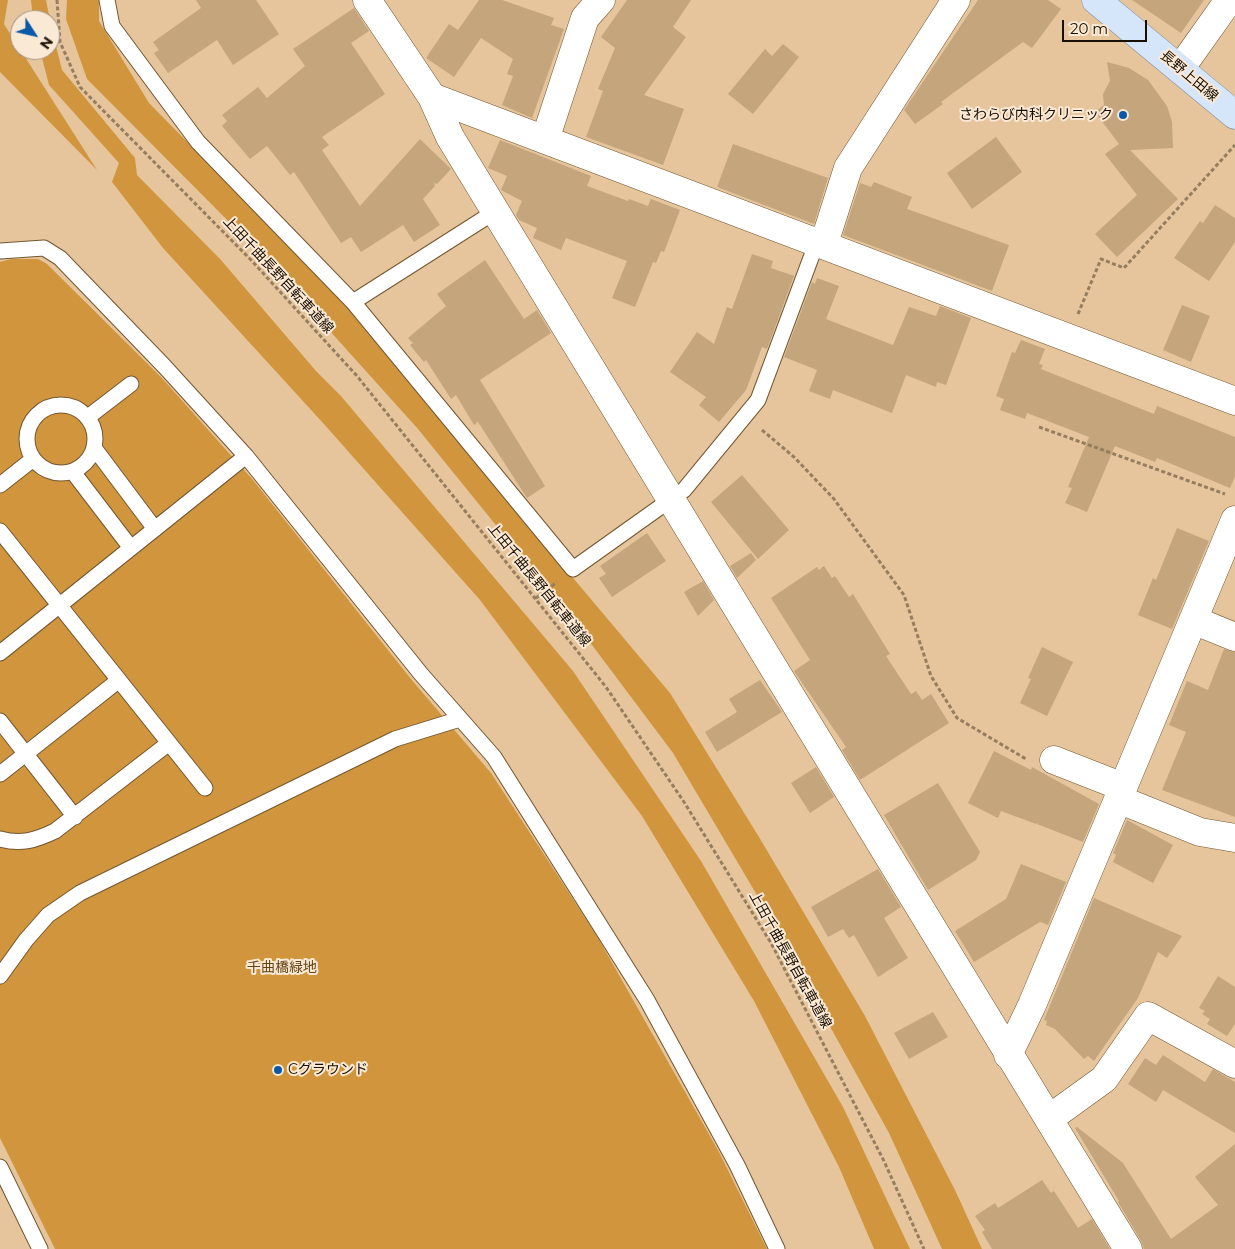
<!DOCTYPE html>
<html>
<head>
<meta charset="utf-8">
<style>
  body { margin:0 }
  #map { position:relative; width:1235px; height:1249px; overflow:hidden; background:#e6c59c; font-family:Montserrat,sans-serif }
  canvas { display:block }
  .north { position:absolute; left:10px; top:10px; width:50px; height:50px; box-sizing:border-box; background:#fae9d4; border:1px solid #a09180; border-radius:50%; rotate:125deg; font-size:14px; font-weight:700; line-height:20px; text-align:center; color:#190e02 }
  .north::after { content:''; display:block; margin:auto; width:18px; height:22px; background:#0959a8; clip-path:polygon(50% 0,100% 100%,50% 72%,0 100%) }
  .scale { position:absolute; left:1062px; top:20px; width:85px; height:22px; box-sizing:border-box; border:2px solid #190e02; border-top:0; padding-left:6px; font-size:15px; line-height:18px; white-space:nowrap; color:#190e02; -webkit-text-stroke:4px #fae9d4; paint-order:stroke }
</style>
</head>
<body>
<div id="map">
<canvas width="1235" height="1249"></canvas>
<div class="north">N</div>
<div class="scale">20 m</div>
</div>
<script>
const ctx = document.querySelector('canvas').getContext('2d');
ctx.lineJoin = 'round';
function paint(path, color) { ctx.fillStyle = color; ctx.fill(path, 'evenodd'); }
function strokePath(path, color, width, dash) { ctx.strokeStyle = color; ctx.lineWidth = width; ctx.lineCap = dash ? 'butt' : 'round'; ctx.setLineDash(dash || []); ctx.stroke(path); }
function drawText(font, color, halo, rows, align = 'center') {
  ctx.font = font + ' Montserrat,"Noto Sans JP",sans-serif'; ctx.lineWidth = 4; ctx.setLineDash([]); ctx.textBaseline = 'middle'; ctx.strokeStyle = halo; ctx.fillStyle = color; for (const [text, x, y, turn = 0] of rows) {
    ctx.save(); ctx.translate(x, y); ctx.rotate((+turn || 0) * Math.PI / 180); ctx.textAlign = isNaN(turn) ? turn : align; if (halo) ctx.strokeText(text, 0, 0); ctx.fillText(text, 0, 0); ctx.restore();
  }
}
const green = new Path2D(`
  M 0,0 L 8,0 L 4,24 L 97,170 L 0,72 Z
  M 31,0 L 46,0 L 50,20 L 33,20 Z
  M 67,0 L 99,0 L 99,21 L 149,103 L 371,329 L 472,458 L 670,693 L 759,837 L 865,1016 L 955,1190 L 982,1249 L 942,1249 L 889,1133 L 761,902 L 673,753 L 580,629 L 418,429 L 257,250 L 87,79 L 66,19 Z
  M 50,22 L 62,70 L 135,158 L 137,175 L 221,260 L 316,371 L 341,396 L 573,671 L 701,861 L 843,1107 L 910,1249 L 874,1249 L 839,1167 L 754,1001 L 642,816 L 480,600 L 323,423 L 163,248 L 112,182 L 119,163 L 49,85 L 40,50 L 50,50 Z
  M 11,259 L 38,259 L 47,264 L 161,377 L 253,480 L 411,679 L 491,773 L 597,936 L 719,1152 L 767,1249 L 55,1249 L 0,1138 L 0,262 Z`);
const building = new Path2D(`
  M 196,0 L 256,0 L 279,34 L 233,65 L 217,40 L 168,73 L 154,53 L 159,50 L 153,42 L 201,8 Z
  M 479,0 L 502,0 L 554,18 L 551,25 L 564,29 L 532,118 L 502,105 L 513,76 L 507,74 L 513,59 L 481,38 L 454,77 L 426,58 L 449,24 L 458,30 Z
  M 627,0 L 691,0 L 673,27 L 686,37 L 644,95 L 684,109 L 663,165 L 586,137 L 603,91 L 598,89 L 615,48 L 601,37 Z
  M 978,0 L 1048,0 L 1061,9 L 1032,48 L 1023,42 L 941,102 L 943,104 L 915,124 L 904,110 Z
  M 1132,0 L 1204,0 L 1181,33 Z
  M 354,8 L 369,31 L 351,43 L 385,94 L 322,137 L 329,145 L 322,150 L 360,206 L 420,139 L 451,169 L 437,184 L 434,183 L 435,186 L 423,199 L 440,225 L 414,242 L 403,225 L 361,252 L 351,237 L 341,243 L 294,172 L 290,175 L 267,146 L 250,159 L 222,126 L 227,121 L 222,115 L 258,87 L 267,98 L 305,66 L 293,49 Z
  M 783,44 L 799,57 L 753,114 L 728,94 L 765,49 L 772,56 Z
  M 1107,62 L 1129,68 L 1148,80 L 1167,106 L 1172,122 L 1173,148 L 1130,150 L 1178,199 L 1117,257 L 1095,234 L 1137,195 L 1105,154 L 1119,144 L 1095,112 L 1104,105 L 1103,94 L 1110,81 Z
  M 996,137 L 1022,172 L 972,209 L 947,173 Z
  M 500,140 L 591,176 L 587,186 L 628,201 L 629,199 L 648,206 L 651,199 L 680,210 L 664,252 L 661,251 L 656,263 L 653,262 L 635,307 L 612,298 L 627,261 L 566,238 L 561,250 L 533,238 L 537,228 L 519,220 L 516,215 L 522,201 L 501,190 L 507,176 L 488,168 Z
  M 733,144 L 828,178 L 814,224 L 717,187 Z
  M 874,182 L 912,197 L 907,209 L 1009,245 L 992,291 L 843,235 L 860,183 L 871,187 Z
  M 1215,205 L 1235,218 L 1235,242 L 1209,281 L 1174,258 L 1200,221 L 1203,223 Z
  M 752,254 L 773,261 L 771,268 L 794,276 L 767,349 L 762,347 L 746,390 L 719,422 L 699,405 L 706,397 L 670,372 L 697,332 L 714,344 L 727,307 L 732,309 Z
  M 485,260 L 524,319 L 537,310 L 551,333 L 480,380 L 545,486 L 527,498 L 478,422 L 474,425 L 456,395 L 451,399 L 426,360 L 424,362 L 410,345 L 413,343 L 408,338 L 446,306 L 437,294 Z
  M 817,278 L 839,286 L 826,319 L 893,345 L 909,307 L 936,316 L 940,306 L 971,318 L 946,385 L 937,382 L 936,387 L 906,375 L 892,413 L 833,390 L 830,399 L 809,391 L 817,370 L 784,357 L 812,282 L 815,284 Z
  M 1182,305 L 1210,316 L 1191,362 L 1163,350 Z
  M 1021,340 L 1045,349 L 1039,364 L 1043,365 L 1041,369 L 1154,414 L 1157,406 L 1235,437 L 1235,476 L 1230,488 L 1157,458 L 1155,462 L 1115,446 L 1087,512 L 1065,503 L 1072,488 L 1068,487 L 1089,437 L 1027,413 L 1025,419 L 1000,410 L 1004,399 L 996,396 L 1012,352 L 1015,353 Z
  M 742,475 L 789,530 L 758,559 L 711,502 Z
  M 1177,528 L 1209,541 L 1172,629 L 1138,615 L 1153,578 L 1156,580 Z
  M 647,533 L 666,561 L 612,597 L 599,578 L 606,574 L 600,566 Z
  M 751,553 L 756,560 L 737,578 L 730,566 Z
  M 824,566 L 832,578 L 835,576 L 849,597 L 853,594 L 890,654 L 886,656 L 911,694 L 916,691 L 922,700 L 931,694 L 949,723 L 860,780 L 842,750 L 846,747 L 794,671 L 810,660 L 771,598 L 817,567 L 819,570 Z
  M 703,581 L 714,600 L 698,616 L 684,592 Z
  M 1042,647 L 1073,662 L 1047,716 L 1020,703 L 1031,679 L 1028,678 Z
  M 1224,649 L 1235,652 L 1235,817 L 1162,790 L 1186,732 L 1169,725 L 1187,681 L 1208,690 Z
  M 760,680 L 782,712 L 717,752 L 705,732 L 737,712 L 729,699 Z
  M 994,751 L 1031,770 L 1032,767 L 1099,804 L 1083,842 L 1037,824 L 1038,822 L 1036,824 L 1001,811 L 998,818 L 968,803 Z
  M 816,767 L 834,797 L 810,813 L 791,783 Z
  M 938,783 L 980,852 L 976,860 L 928,890 L 884,815 Z
  M 1127,820 L 1173,845 L 1153,883 L 1113,862 L 1116,855 L 1113,853 Z
  M 1021,864 L 1066,882 L 1048,925 L 1040,922 L 974,962 L 955,931 L 1006,899 Z
  M 878,869 L 901,907 L 884,918 L 908,958 L 878,977 L 854,935 L 849,938 L 843,929 L 828,937 L 811,907 Z
  M 1094,898 L 1182,936 L 1167,958 L 1158,952 L 1138,998 L 1094,1061 L 1088,1056 L 1084,1059 L 1055,1029 L 1046,1025 L 1047,1021 L 1044,1020 Z
  M 1218,976 L 1235,987 L 1235,1024 L 1227,1036 L 1207,1024 L 1210,1019 L 1202,1014 L 1205,1011 L 1199,1008 Z
  M 933,1012 L 948,1037 L 909,1059 L 894,1033 Z
  M 1163,1055 L 1205,1082 L 1213,1069 L 1235,1082 L 1235,1133 L 1163,1090 L 1156,1102 L 1128,1084 L 1145,1058 L 1156,1065 Z
  M 1077,1127 L 1123,1163 L 1171,1239 L 1218,1205 L 1195,1177 L 1235,1144 L 1235,1249 L 1144,1249 L 1141,1241 L 1118,1202 L 1119,1201 L 1075,1128 Z
  M 1042,1180 L 1051,1193 L 1054,1191 L 1078,1228 L 1092,1219 L 1110,1249 L 992,1249 L 982,1232 L 985,1230 L 975,1216 L 995,1203 L 998,1208 Z`);
const path = new Path2D(`
  M 57,0 L 60,42 L 80,87 L 251,260 L 357,376 L 606,687 L 684,802 L 771,943 L 883,1159 L 924,1249
  M 1078,314 L 1101,259 L 1124,268 L 1235,145
  M 1039,427 L 1225,494
  M 762,430 L 794,457 L 834,499 L 904,595 L 931,676 L 957,718 L 1026,759
  M 536,598 L 557,582`);
const lane = new Path2D(`
  M 107,0 L 112,26 L 198,142 L 353,302 L 573,569 L 684,490 L 758,400 L 812,255 L 821,243
  M 0,251 L 44,248 L 60,258 L 165,367 L 246,456 L 421,674 L 494,757 L 647,1000 L 737,1165 L 777,1249
  M 353,302 L 496,211
  M27 439a34 34 0 1 1 68 0a34 34 0 1 1-68 0Z
  M 88,417 L 131,384
  M 95,449 L 155,529
  M 73,472 L 131,548
  M 0,485 L 33,459
  M 0,531 L 205,788
  M 0,653 L 246,456
  M 0,721 L 75,817
  M 0,774 L 119,680
  M 0,839 C 21,845 36,840 55,831 L 169,743
  M 0,976 L 26,940 L 48,915 L 80,893 L 395,739 L 460,719
  M 0,1167 L 40,1249`);
const street = new Path2D(`
  M 367,0 L 432,97 L 1235,401
  M 1180,69 L 1229,0
  M 432,97 L 450,137 L 1128,1249
  M 545,140 L 585,18 L 601,0
  M 821,243 L 828,231 L 848,168 L 956,0
  M 1193,620 L 1235,637
  M 1054,760 L 1123,787
  M 1118,799 L 1200,832 L 1235,838
  M 1008,1055 L 1032,1005 L 1235,520
  M 1050,1118 L 1104,1079 L 1148,1016 L 1235,1064`);
const primary = new Path2D(`
  M 1096,0 L 1235,115`);
const markers = [
  [1123,115,5,"#0959a8"],
  [278,1070,5,"#0959a8"]
];
const streetNames = [
  ["長野上田線",1189,76,40],
  ["上田千曲長野自転車道線",278,275,47],
  ["上田千曲長野自転車道線",539,585,51],
  ["上田千曲長野自転車道線",790,960,61]
];
const poiNames = [
  ["さわらび内科クリニック",1113,115],
  ["Cグラウンド",288,1070,"left"]
];
const parkNames = [
  ["千曲橋緑地",282,968]
];
paint(green, '#d1963d');
paint(building, '#c4a57c');
strokePath(lane, '#735730', 17);
strokePath(street, '#735730', 29);
strokePath(primary, '#818fa1', 29);
strokePath(path, '#957d5f', 3, [4, 2.5]);
strokePath(lane, '#fff', 15);
strokePath(street, '#fff', 28);
strokePath(primary, '#d5e5fa', 28);
for (const [x, y, r, color] of markers) { const dot = new Path2D(); dot.arc(x, y, r, 0, 2 * Math.PI); ctx.fillStyle = color; ctx.fill(dot); strokePath(dot, '#fae9d4', 2); }
drawText('14px', '#190e02', '#fae9d4', streetNames);
drawText('14px', '#190e02', '#fae9d4', poiNames, 'right');
drawText('14px', '#634312', '#fae9d4', parkNames);
</script>
</body>
</html>
